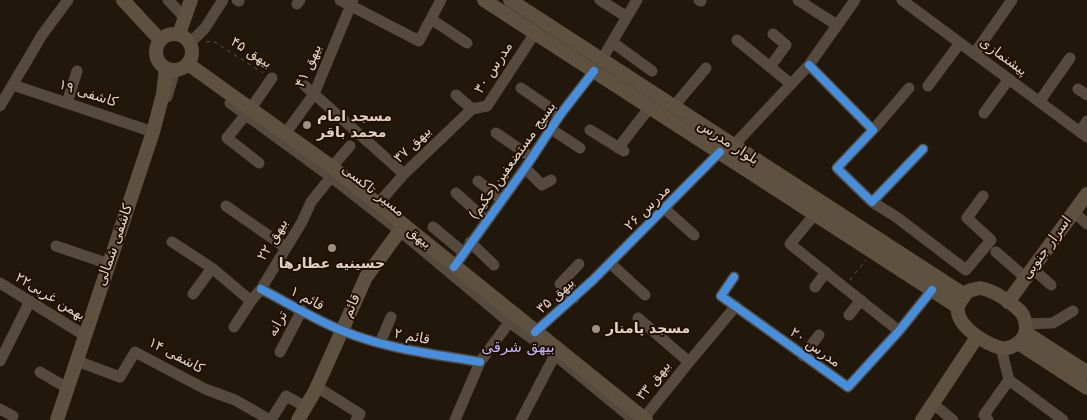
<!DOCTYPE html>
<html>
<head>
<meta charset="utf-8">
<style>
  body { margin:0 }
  canvas { display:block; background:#22170b }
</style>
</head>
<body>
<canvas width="1087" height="420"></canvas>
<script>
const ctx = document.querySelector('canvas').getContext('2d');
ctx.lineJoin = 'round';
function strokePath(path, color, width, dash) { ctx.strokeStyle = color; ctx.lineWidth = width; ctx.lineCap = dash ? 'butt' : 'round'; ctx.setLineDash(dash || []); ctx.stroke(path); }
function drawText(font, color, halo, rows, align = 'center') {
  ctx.font = font + ' "DejaVu Sans",Vazirmatn,sans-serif'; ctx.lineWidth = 4; ctx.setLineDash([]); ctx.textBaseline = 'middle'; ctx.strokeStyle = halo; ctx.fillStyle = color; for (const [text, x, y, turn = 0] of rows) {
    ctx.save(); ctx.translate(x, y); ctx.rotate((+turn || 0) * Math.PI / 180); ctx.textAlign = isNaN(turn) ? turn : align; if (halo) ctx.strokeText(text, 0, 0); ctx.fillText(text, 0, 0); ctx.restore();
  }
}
const path = new Path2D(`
  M 206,42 L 213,41 L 263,73
  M 850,280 L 866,260`);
const minor = new Path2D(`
  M 168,0 L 185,18
  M 237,0 L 239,1
  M 340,0 L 419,41 L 441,0
  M 600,0 L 627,17
  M 699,0 L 701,1
  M 798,0 L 837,25
  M 902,0 L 1087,137
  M 297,4 L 300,0
  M 431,19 L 467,43
  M 737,40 L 791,84
  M 612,42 L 652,71
  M 190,43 L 205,28 L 223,0
  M 974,54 L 1012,0
  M 602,59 L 637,0
  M 809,65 L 873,130 L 837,168 L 872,202 L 923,149
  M 770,67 L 786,45 L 773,34
  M 13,85 L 153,132
  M 305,86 L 404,174
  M 928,86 L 960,43
  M 521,88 L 560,115
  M 1078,89 L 1087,95
  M 456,95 L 472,109
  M 167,97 L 175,70
  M 1039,102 L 1070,58
  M 67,103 L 77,71
  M 230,103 L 331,177 L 400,231 L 509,322 L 555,355 L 634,420
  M 0,106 L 42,35 L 68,0
  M 674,106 L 706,68
  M 472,109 L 487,106 L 535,33
  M 984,113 L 1009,79
  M 551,129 L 580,148
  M 590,130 L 624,151
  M 873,130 L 909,88
  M 1080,132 L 1087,121
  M 496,133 L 531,157
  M 285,134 L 314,94 L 353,0
  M 734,145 L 809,65 L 855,0
  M 618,148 L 650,107
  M 259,163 L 227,138 L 251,108 L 272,78
  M 525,168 L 542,185 L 551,180
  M 478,181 L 502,200
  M 456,193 L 487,221
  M 872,202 L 895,216 L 966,270 L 991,240 L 967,218 L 983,196
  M 377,205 L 404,174 L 472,109
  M 226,206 L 285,247
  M 665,209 L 694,235
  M 1074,212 L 1087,224
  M 815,214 L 790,244 L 899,331
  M 433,227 L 463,252
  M 172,242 L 212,268
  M 470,242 L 494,265
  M 56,246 L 109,264
  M 996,252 L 1026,278
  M 610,263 L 645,295
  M 454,267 L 525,168 L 560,115 L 594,71
  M 1032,268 L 1051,285
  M 734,277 L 721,296 L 848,387 L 899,331 L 932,290
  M 0,283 L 84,335
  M 815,287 L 826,272
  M 261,289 C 288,303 315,320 343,331 C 387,349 434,354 480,362
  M 193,294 L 212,268 L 251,301
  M 574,298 L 560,284 L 579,264
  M 849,315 L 861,300
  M 638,318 L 689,362
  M 1026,324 L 1053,323 L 1073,311
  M 234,327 L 251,301 L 261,289 L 302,222 L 311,202 L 331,177 L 332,167 L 350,146
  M 535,332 L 593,280 L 720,152
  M 380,343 L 391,317
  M 1001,348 L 1009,380
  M 280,352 L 302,310
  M 803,356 L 819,335
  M 0,361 L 30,301
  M 77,361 L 120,377 L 135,352 L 205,389 L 235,400 L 270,420
  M 40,372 L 67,388
  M 1009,380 L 1063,420
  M 317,387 L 360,414 L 356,420
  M 932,403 L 953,420
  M 0,409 L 13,416
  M 644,418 L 689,362 L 736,306
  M 271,420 L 286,396 L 306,407
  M 455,420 L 480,362 L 513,317
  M 521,420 L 558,349
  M 988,420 L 984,415 L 1009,380`);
const major = new Path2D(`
  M 123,0 L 160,40
  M 484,0 L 958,307
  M 510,0 L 965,295
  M156 52a18 18 0 1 1 36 0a18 18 0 1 1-36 0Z
  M 179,34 L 191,0
  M 188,64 L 332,167 L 646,420
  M 980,288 C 995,291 1009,301 1020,311 C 1024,315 1026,323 1026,329 C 1026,340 1011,350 1001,348 C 986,344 955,326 958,307 C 959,302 965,295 968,291 Z
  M 1008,302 L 1087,194
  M 1026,333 L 1087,372
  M 1018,343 L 1087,388
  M 57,420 L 153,132 L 163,94 L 166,68
  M 298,420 L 315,391 L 366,277 L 404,225
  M 922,420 L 977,337`);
const cycleway = new Path2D(`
  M 809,65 L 873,130 L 837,168 L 872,202 L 923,149
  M 454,267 L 525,168 L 560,115 L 594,71
  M 734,277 L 721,296 L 848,387 L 899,331 L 932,290
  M 261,289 C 288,303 315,320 343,331 C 387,349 434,354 480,362
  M 535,332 L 593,280 L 720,152`);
const markers = [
  [307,125,5,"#9c9183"],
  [332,248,5,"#9c9183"],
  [596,329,5,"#9c9183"]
];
const streetNames = [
  ["بیهق ۴۵",251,53,32],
  ["پیشنمازی",1003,57,36],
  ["بیهق ۴۱",309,66,-66],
  ["مدرس ۳۰",494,68,-57],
  ["کاشفی ۱۹",88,94,18],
  ["بلوار مدرس",728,143,33],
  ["بیهق ۳۷",413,145,-44],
  ["بسیج مستضعفین(حکیم)",513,161,-55],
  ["مسیر تاکسی",373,191,38],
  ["مدرس ۲۶",648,208,-45],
  ["بیهق",419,238,39],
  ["بیهق ۲۲",273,240,-59],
  ["کاشفی شمالی",115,245,-71],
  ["اسرار جنوبی",1047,248,-54],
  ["بیهق ۳۵",556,296,-42],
  ["۲۲بهمن غربی",50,297,31],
  ["قائم ۱",307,299,28],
  ["قائم",352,306,-66],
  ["ترانه",278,324,-62],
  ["قائم ۲",412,337,11],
  ["مدرس ۲۰",815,348,35],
  ["کاشفی ۱۴",176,356,28],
  ["بیهق ۳۳",654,381,-51]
];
const poiNames = [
  ["مسجد امام",317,117],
  ["محمد باقر",317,133],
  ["حسینیه عطارها",332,264,"center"],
  ["مسجد پامنار",606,329]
];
const neighbourhoodNames = [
  ["بیهق شرقی",518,348]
];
strokePath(path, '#5e544a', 1, [4, 4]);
strokePath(minor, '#554a3d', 11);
strokePath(major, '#5f513f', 14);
strokePath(cycleway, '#468fdf', 8);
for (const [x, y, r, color] of markers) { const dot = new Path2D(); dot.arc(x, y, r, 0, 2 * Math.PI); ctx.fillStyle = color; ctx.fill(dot); strokePath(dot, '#210f00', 2); }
drawText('14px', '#ded2c4', '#210f00', streetNames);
drawText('bold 14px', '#ded2c4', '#210f00', poiNames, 'left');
drawText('15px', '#beb6fd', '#210f00', neighbourhoodNames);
</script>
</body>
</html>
